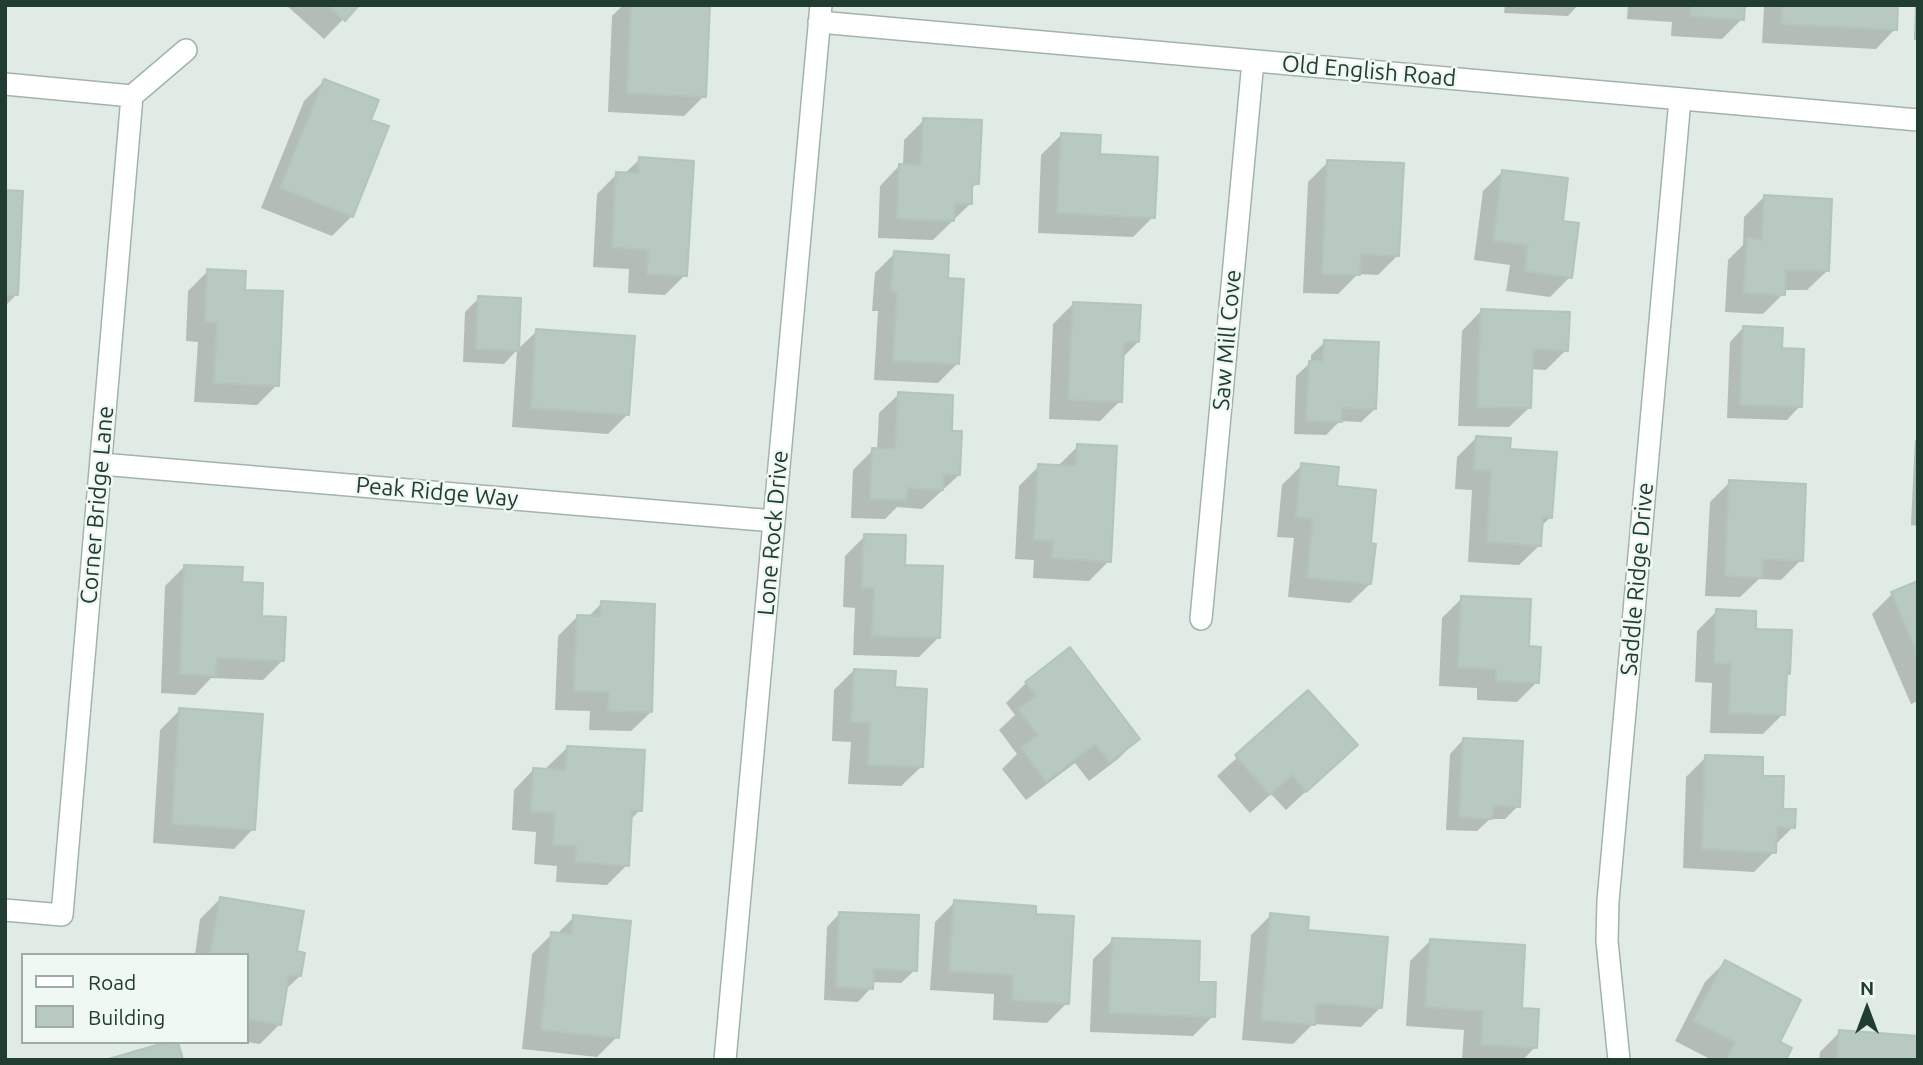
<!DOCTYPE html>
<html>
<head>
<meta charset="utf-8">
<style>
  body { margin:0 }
  #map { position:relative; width:1923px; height:1065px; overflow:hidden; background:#e0ebe5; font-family:Ubuntu,sans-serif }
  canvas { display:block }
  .frame { position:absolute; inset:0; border:7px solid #213c31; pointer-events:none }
  .legend { position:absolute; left:21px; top:953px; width:228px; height:91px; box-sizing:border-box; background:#f0f8f3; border:2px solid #9dada5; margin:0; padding:9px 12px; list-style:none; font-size:21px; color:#213c31 }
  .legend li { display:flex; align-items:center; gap:14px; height:35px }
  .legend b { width:35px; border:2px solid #9dada5 }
  .north { position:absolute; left:1832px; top:974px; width:70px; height:70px; -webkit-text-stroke:5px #f0f8f3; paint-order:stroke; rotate:0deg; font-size:19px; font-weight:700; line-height:28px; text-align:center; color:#213c31 }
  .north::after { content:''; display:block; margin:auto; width:24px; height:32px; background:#213c31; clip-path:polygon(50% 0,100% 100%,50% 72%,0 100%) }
</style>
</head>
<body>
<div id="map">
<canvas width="1923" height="1065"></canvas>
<div class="frame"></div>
<ul class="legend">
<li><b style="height:9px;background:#fff"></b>Road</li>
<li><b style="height:19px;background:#b8c9c0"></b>Building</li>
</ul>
<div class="north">N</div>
</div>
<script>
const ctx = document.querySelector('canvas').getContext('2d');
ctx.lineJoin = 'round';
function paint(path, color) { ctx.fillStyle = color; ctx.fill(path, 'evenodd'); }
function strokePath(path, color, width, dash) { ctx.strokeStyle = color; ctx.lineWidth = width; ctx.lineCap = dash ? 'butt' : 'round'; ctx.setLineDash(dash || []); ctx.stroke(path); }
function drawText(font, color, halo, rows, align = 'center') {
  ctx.font = font + ' Ubuntu,sans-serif'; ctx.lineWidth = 5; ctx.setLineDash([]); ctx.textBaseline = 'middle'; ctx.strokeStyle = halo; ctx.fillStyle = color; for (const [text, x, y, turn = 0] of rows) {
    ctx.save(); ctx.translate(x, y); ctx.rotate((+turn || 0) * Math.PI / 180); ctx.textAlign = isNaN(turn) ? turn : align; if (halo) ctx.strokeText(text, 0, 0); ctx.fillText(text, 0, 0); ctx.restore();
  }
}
const shadow = new Path2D(`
  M 286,5 L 357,5 L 324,39 Z
  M 623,5 L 708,5 L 704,96 L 684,116 L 608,112 L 612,16 Z
  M 1366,5 L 1425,5 L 1423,7 Z
  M 1505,5 L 1578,5 L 1568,16 L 1504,13 Z
  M 1628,5 L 1743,5 L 1742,19 L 1722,39 L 1671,36 L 1672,22 L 1627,19 Z
  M 1766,5 L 1897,5 L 1895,29 L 1876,49 L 1762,43 L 1764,7 Z
  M 1915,5 L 1918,5 L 1918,40 L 1914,40 Z
  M 324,81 L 369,121 L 352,216 L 332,236 L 261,208 L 304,101 Z
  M 924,120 L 977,183 L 970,190 L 970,204 L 933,240 L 878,238 L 880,186 L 899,166 L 903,166 L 904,140 Z
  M 1061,135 L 1099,156 L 1153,217 L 1133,237 L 1038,233 L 1041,155 Z
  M 640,159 L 685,275 L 665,295 L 628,293 L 629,269 L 593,267 L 597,194 L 617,174 L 624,174 Z
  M 1328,162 L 1398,255 L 1378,275 L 1358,274 L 1338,294 L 1303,293 L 1308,182 Z
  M 1503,171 L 1561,222 L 1570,277 L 1550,297 L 1506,291 L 1510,265 L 1474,260 L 1483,191 Z
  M 5,192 L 17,294 L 5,306 Z
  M 1764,197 L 1827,271 L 1807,290 L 1783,290 L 1783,294 L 1763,314 L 1725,312 L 1728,260 L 1743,245 L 1744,217 Z
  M 895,253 L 958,363 L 938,383 L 874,380 L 878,311 L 872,311 L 875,273 Z
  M 208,271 L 243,291 L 277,385 L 257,405 L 194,402 L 198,342 L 186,341 L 188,291 Z
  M 479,298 L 517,350 L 537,331 L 628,414 L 608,434 L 512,427 L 517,350 L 504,364 L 463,362 L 465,312 Z
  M 1073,304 L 1138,342 L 1122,358 L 1120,401 L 1100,421 L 1049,419 L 1053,324 Z
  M 1481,311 L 1566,350 L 1546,370 L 1531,369 L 1529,408 L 1509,427 L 1458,426 L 1462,331 Z
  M 1743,328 L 1780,350 L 1800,406 L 1787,420 L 1727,418 L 1730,342 Z
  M 1325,342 L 1375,409 L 1361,422 L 1340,421 L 1326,435 L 1294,434 L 1296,376 L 1311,362 L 1311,355 Z
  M 899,394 L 950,433 L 959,475 L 922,509 L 897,507 L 885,519 L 851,518 L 853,470 L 873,450 L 877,450 L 879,413 Z
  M 1477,437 L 1508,451 L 1551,517 L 1540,527 L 1539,546 L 1519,565 L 1468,562 L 1472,490 L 1455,489 L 1457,457 Z
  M 1918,438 L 1918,526 L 1911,525 L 1915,440 Z
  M 1078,446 L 1109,561 L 1089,581 L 1033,578 L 1034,560 L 1015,559 L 1019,486 L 1039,466 L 1057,467 Z
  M 1302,465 L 1335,487 L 1369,544 L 1370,584 L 1350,603 L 1288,597 L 1294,538 L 1277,537 L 1282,485 Z
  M 1730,482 L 1801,560 L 1781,580 L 1759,579 L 1740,597 L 1705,596 L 1710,502 Z
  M 865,536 L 903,567 L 939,637 L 919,657 L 853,655 L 855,608 L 843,607 L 845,556 Z
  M 185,566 L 240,583 L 283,660 L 263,680 L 211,678 L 195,695 L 161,693 L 165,586 Z
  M 1918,583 L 1918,701 L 1911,704 L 1872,614 L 1892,594 Z
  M 1462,598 L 1527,648 L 1537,682 L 1517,702 L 1477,700 L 1477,688 L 1439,686 L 1442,618 Z
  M 602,603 L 651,712 L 631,731 L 589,730 L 590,711 L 555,710 L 558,636 L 578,616 L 588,617 Z
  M 1717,611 L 1754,630 L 1788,673 L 1785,676 L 1783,714 L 1763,734 L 1710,733 L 1712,683 L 1695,682 L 1697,631 Z
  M 1069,650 L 1138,739 L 1118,759 L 1089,781 L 1075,763 L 1026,800 L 1002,769 L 1017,754 L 999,730 L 1015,715 L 1006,703 L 1026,683 Z
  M 854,670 L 893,689 L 921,767 L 901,786 L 848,784 L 851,742 L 832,741 L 834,690 Z
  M 1308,693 L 1356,745 L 1286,810 L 1271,794 L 1250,813 L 1217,776 Z
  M 180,710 L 253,829 L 234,849 L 153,843 L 160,730 Z
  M 1463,740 L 1518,806 L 1505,819 L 1490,819 L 1477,831 L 1446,830 L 1450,754 Z
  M 567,748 L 640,810 L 630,820 L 627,865 L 607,885 L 556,882 L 557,866 L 534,864 L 536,832 L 512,830 L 514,790 L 533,770 L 547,770 L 547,767 Z
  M 1706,757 L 1761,778 L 1793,827 L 1774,846 L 1774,852 L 1754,872 L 1683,868 L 1686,777 Z
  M 220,899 L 295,953 L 300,976 L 285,990 L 280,1024 L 260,1044 L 247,1042 L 247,955 L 195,955 L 200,919 Z
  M 955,902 L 1034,916 L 1067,1003 L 1047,1023 L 993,1020 L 994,994 L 930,990 L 935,922 Z
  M 840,913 L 915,970 L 901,983 L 871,982 L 871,988 L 858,1002 L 824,1000 L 827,927 Z
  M 1271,915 L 1306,931 L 1381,1007 L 1361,1027 L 1313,1024 L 1293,1044 L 1242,1040 L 1251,935 Z
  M 574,917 L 617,1037 L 597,1057 L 522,1049 L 532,954 L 552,934 L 557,934 Z
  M 1113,940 L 1197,983 L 1213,1016 L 1193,1036 L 1090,1032 L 1093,959 Z
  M 1430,941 L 1535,1047 L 1523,1060 L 1462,1060 L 1464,1030 L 1406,1026 L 1410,961 Z
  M 1725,962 L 1777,1043 L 1784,1060 L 1712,1060 L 1675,1041 L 1705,982 Z
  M 1840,1032 L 1917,1060 L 1819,1060 L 1820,1052 Z`);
const building = new Path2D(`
  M 328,5 L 359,5 L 345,21 Z
  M 631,5 L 710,5 L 706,97 L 627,93 Z
  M 1691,5 L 1745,5 L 1744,20 L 1690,16 Z
  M 1782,5 L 1898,5 L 1897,30 L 1781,24 Z
  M 324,79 L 379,100 L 371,120 L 389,126 L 353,217 L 280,188 Z
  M 923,118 L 982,120 L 979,184 L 972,184 L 972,204 L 955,204 L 954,221 L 897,219 L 899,164 L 921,165 Z
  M 1061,133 L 1101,135 L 1100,154 L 1158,157 L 1155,218 L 1057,213 Z
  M 639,157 L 694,161 L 687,276 L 647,274 L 648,250 L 612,247 L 616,172 L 638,173 Z
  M 1327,160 L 1404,163 L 1399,256 L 1361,254 L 1360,275 L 1322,274 Z
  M 1502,170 L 1568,178 L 1563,221 L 1579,223 L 1572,278 L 1525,271 L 1528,245 L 1493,241 Z
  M 5,190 L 23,191 L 18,295 L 5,295 Z
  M 1764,195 L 1832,199 L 1829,271 L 1786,270 L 1785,295 L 1744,293 L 1747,238 L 1762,240 Z
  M 894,251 L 949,255 L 948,278 L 964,279 L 959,364 L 893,361 L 897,292 L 891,291 Z
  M 207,269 L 246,271 L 245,290 L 283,291 L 279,386 L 214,383 L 217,323 L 205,322 Z
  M 478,296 L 521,298 L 519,351 L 476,349 Z
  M 1073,302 L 1141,305 L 1139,342 L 1124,342 L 1122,402 L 1068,400 Z
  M 1481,309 L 1570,312 L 1568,351 L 1533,349 L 1531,408 L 1477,407 Z
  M 1743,326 L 1783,328 L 1782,348 L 1804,349 L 1802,407 L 1740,405 Z
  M 536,329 L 635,336 L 629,415 L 531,408 Z
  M 1324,340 L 1379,342 L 1376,409 L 1342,408 L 1342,422 L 1306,421 L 1309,361 L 1323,361 Z
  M 898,392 L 953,395 L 952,431 L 962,431 L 960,475 L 944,474 L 943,490 L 907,488 L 907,500 L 870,499 L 872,448 L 895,449 Z
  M 1476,436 L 1511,438 L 1510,449 L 1557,452 L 1552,518 L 1543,517 L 1541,546 L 1487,542 L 1491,471 L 1474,470 Z
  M 1077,444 L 1117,446 L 1111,562 L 1052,558 L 1053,541 L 1034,540 L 1038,464 L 1076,466 Z
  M 1301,463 L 1339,467 L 1337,486 L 1376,490 L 1371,543 L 1376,544 L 1371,584 L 1307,578 L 1313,519 L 1296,517 Z
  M 1729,480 L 1806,484 L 1803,561 L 1763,559 L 1762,578 L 1725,576 Z
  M 864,534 L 906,535 L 905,565 L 943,566 L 940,638 L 872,636 L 874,588 L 862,588 Z
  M 184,565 L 243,567 L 242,582 L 263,583 L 262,616 L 286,617 L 284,661 L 217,658 L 216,676 L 180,674 Z
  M 1918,581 L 1918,655 L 1891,592 Z
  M 1461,596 L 1531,599 L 1529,646 L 1541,647 L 1539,683 L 1496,681 L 1496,669 L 1458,667 Z
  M 601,601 L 655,604 L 652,712 L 608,711 L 609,692 L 574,691 L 577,615 L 600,616 Z
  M 1716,609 L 1756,611 L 1756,629 L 1792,630 L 1790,674 L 1787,673 L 1785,715 L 1729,713 L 1731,663 L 1714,663 Z
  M 1070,647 L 1140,739 L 1110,762 L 1095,744 L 1046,782 L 1021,748 L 1038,735 L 1018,709 L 1036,696 L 1025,682 Z
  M 854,669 L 896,671 L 895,687 L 927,689 L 923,767 L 868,765 L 870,723 L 851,722 Z
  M 1308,690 L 1358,745 L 1306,792 L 1292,775 L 1270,795 L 1235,755 Z
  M 179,708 L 263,714 L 255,830 L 172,824 Z
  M 1463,738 L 1523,741 L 1520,807 L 1493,805 L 1492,819 L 1459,817 Z
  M 567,746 L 645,750 L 642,811 L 632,811 L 629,866 L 575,862 L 576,846 L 553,845 L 555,813 L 531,811 L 533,768 L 565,770 Z
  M 1705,755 L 1763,757 L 1763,776 L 1784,776 L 1783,809 L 1796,809 L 1795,828 L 1777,827 L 1776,853 L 1702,849 Z
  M 220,897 L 304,911 L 297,951 L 305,953 L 301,976 L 289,975 L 281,1025 L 247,1019 L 247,955 L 210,955 Z
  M 954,900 L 1036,906 L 1036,914 L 1074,916 L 1069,1004 L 1012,1000 L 1013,975 L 949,971 Z
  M 839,912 L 919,915 L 917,971 L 874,969 L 873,989 L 836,987 Z
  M 1270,913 L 1309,917 L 1308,930 L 1388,937 L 1382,1008 L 1316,1003 L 1315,1025 L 1261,1020 Z
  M 573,915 L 631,921 L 619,1038 L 541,1030 L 551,932 L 572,934 Z
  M 1112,938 L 1200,941 L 1199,982 L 1216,982 L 1215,1017 L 1109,1013 Z
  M 1430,939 L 1525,945 L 1522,1008 L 1539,1009 L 1537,1048 L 1481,1045 L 1483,1011 L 1425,1007 Z
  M 1725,960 L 1801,1000 L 1780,1042 L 1792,1048 L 1786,1060 L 1730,1060 L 1727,1058 L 1735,1042 L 1693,1021 Z
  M 1839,1030 L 1918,1036 L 1918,1060 L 1837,1060 Z
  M 167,1042 L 178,1042 L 183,1060 L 105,1060 Z`);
const minor = new Path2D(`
  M 819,22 L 1918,120
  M 5,84 L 132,96 L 186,50
  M 101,464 L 774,521
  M 1201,619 L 1253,61
  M 5,910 L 62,915 L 132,96
  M 725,1060 L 821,5
  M 1619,1060 L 1607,941 L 1608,901 L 1680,99`);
const streetNames = [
  ["Old English Road",1369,71,5],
  ["Saw Mill Cove",1227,340,-85],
  ["Peak Ridge Way",437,492,5],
  ["Corner Bridge Lane",97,505,-85],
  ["Lone Rock Drive",773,533,-85],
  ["Saddle Ridge Drive",1637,579,-85]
];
paint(shadow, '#0003');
paint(building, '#b8c9c0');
strokePath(building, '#b2c5bb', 2);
strokePath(minor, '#a3b3ab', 24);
strokePath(minor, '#fff', 21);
drawText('23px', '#213c31', '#f0f8f3', streetNames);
</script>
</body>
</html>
